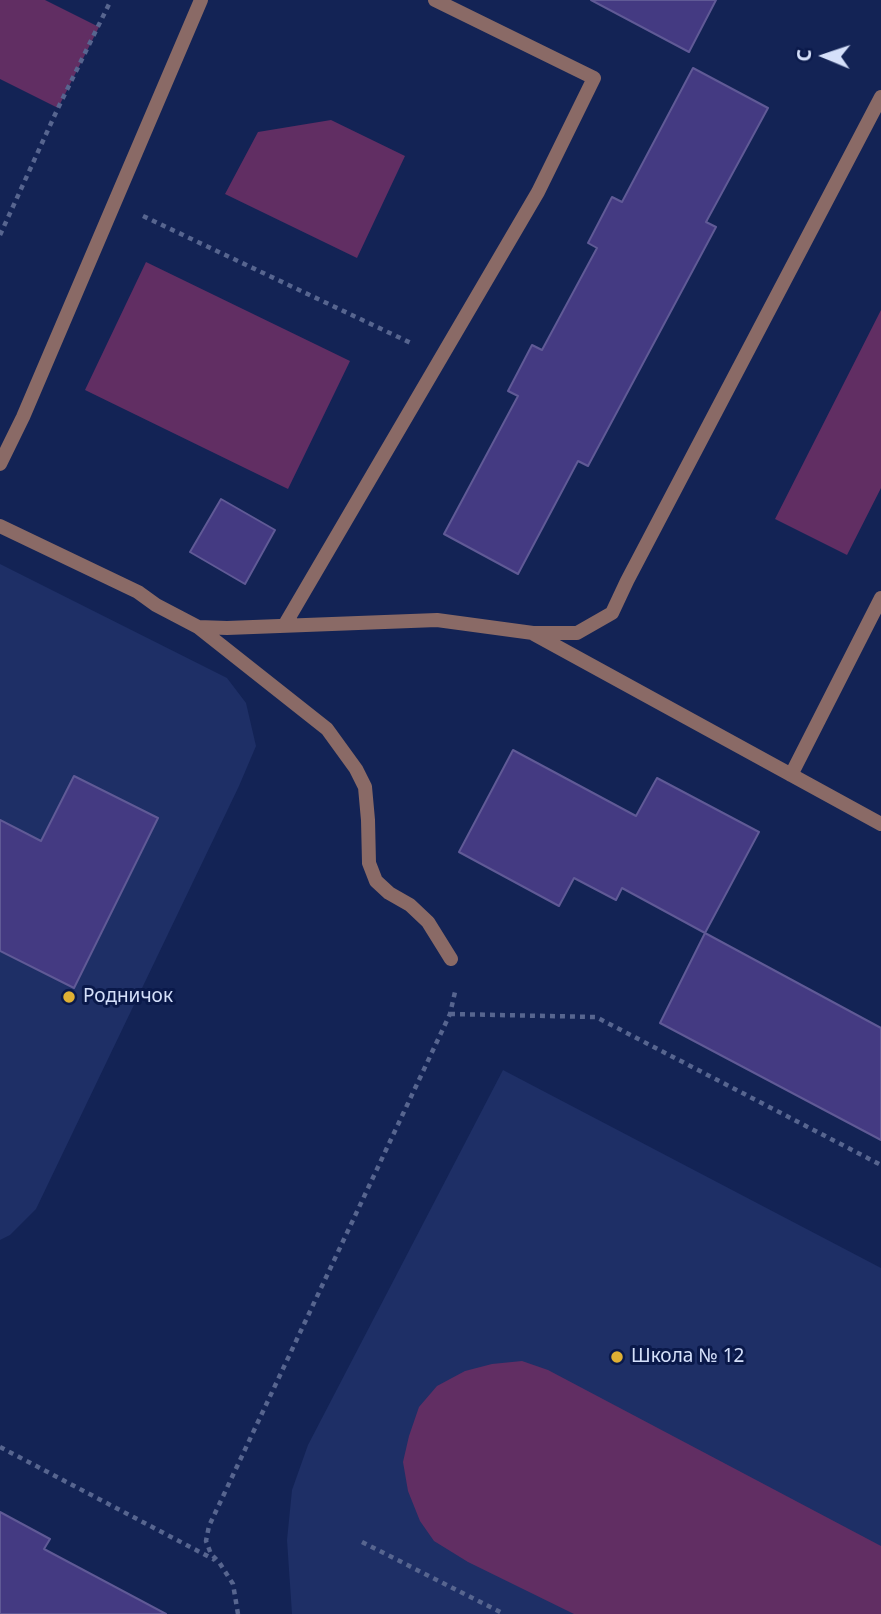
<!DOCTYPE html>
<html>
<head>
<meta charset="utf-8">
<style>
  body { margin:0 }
  #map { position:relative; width:881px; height:1614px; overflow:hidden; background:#132355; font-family:"Noto Sans",sans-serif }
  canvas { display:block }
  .north { position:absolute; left:790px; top:21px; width:70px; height:70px; -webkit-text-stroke:5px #0a194a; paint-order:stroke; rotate:272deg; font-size:19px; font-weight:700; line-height:28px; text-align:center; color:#d5e0fa }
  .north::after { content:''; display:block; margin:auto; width:24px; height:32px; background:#d5e0fa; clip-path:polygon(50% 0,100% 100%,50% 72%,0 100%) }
</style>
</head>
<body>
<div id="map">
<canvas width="881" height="1614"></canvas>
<div class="north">С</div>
</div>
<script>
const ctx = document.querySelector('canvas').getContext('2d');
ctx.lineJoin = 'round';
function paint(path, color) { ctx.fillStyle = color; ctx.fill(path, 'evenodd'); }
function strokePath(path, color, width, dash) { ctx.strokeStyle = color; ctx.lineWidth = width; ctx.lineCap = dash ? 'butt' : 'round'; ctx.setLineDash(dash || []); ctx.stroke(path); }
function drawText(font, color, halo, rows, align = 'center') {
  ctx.font = font + ' "Noto Sans",sans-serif'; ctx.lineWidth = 6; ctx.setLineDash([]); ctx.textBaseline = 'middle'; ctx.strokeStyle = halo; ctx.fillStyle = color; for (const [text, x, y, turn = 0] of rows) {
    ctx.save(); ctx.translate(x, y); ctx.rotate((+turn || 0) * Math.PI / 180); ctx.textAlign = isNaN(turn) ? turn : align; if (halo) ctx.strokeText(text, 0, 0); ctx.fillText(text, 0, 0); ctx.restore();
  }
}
const built = new Path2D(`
  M 0,564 L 227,678 L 246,703 L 256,746 L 239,786 L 36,1209 L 10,1235 L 0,1240 Z
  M 503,1070 L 881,1268 L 881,1614 L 292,1614 L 287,1540 L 292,1490 L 308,1445 Z`);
const green = new Path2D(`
  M 0,0 L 45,0 L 99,27 L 58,108 L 0,79 Z
  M 331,120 L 405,156 L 357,258 L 225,194 L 258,132 Z
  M 146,262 L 350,361 L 288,489 L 85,390 Z
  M 881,310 L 881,488 L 847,555 L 775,519 Z
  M 522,1361 L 548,1370 L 881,1546 L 881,1614 L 574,1614 L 468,1562 L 434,1541 L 420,1521 L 408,1491 L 403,1462 L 409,1436 L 419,1407 L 437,1386 L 465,1371 L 492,1364 Z`);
const building = new Path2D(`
  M 591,0 L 716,0 L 689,52 Z
  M 693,68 L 768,108 L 706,222 L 716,227 L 588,466 L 578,461 L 518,574 L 444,534 L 518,396 L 508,391 L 532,345 L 542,350 L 597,248 L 588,243 L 612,197 L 622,202 Z
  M 221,499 L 275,530 L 245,584 L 190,552 Z
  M 513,750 L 636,816 L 657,778 L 759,832 L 705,933 L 622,888 L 616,900 L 574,878 L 559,906 L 459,852 Z
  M 74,776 L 158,818 L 74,988 L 0,951 L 0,820 L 41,841 Z
  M 705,933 L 881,1028 L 881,1140 L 660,1023 Z
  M 0,1512 L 50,1539 L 44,1549 L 166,1614 L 0,1614 Z`);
const path = new Path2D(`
  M 143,216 L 413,344
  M 0,235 L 58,108 L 111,0
  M 450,1014 L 596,1017 L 881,1165
  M 0,1447 L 215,1560
  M 362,1542 L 504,1614
  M 238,1614 L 233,1584 L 219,1562 L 211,1554 L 206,1541 L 209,1526 L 450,1014 L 455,992`);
const lane = new Path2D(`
  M 0,464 L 23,417 L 201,0
  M 0,526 L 138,592 L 156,605 L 198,627 L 227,628 L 437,620 L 533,633 L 577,633 L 612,613 L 627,581 L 881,97
  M 284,626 L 538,192 L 594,78 L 435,0
  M 198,627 L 327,729 L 356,769 L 365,787 L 368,820 L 369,863 L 376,881 L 389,893 L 410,905 L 428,922 L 451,959
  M 534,634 L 881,824
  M 791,775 L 881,598`);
const markers = [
  [69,997,7,"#dfb034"],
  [617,1357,7,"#dfb034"]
];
const poiNames = [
  ["Родничок",83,997],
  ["Школа № 12",631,1357]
];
paint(built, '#1e2f66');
paint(green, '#612e63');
paint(building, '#443a82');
strokePath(building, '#605a96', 2);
strokePath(path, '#57658f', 4.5, [5, 5]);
strokePath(lane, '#8a6a66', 14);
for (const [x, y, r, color] of markers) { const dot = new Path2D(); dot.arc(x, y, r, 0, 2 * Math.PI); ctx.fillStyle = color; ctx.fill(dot); strokePath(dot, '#0a194a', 2.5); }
drawText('19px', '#d5e0fa', '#0a194a', poiNames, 'left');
</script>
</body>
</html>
